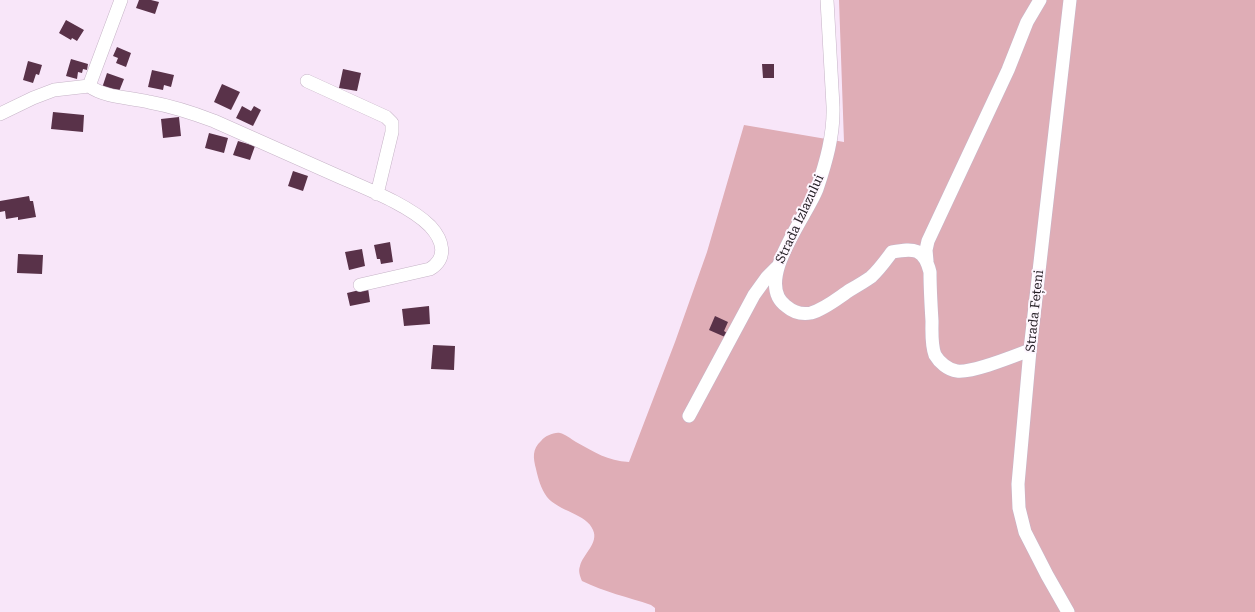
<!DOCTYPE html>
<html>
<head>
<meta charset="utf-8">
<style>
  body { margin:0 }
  canvas { display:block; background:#f8e6f9 }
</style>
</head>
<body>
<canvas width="1255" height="612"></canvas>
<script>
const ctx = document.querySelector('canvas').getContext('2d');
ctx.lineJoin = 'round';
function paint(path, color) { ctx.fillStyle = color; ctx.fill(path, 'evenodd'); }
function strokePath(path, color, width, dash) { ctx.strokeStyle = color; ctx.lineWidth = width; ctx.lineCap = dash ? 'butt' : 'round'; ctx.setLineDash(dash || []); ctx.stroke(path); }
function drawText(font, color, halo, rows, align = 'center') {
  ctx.font = font + ' "Roboto Serif",serif'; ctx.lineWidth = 4; ctx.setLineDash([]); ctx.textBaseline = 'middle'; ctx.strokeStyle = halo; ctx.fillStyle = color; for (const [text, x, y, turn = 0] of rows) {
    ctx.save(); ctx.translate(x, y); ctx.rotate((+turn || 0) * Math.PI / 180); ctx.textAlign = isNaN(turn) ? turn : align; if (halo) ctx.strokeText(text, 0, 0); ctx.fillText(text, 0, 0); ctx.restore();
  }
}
const green = new Path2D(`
  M 839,0 L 1255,0 L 1255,612 L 655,612 L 655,608 L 651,605 C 628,597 604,592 582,581 C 580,576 578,571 580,566 C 583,554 599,543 593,530 C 587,514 558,511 547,497 C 541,489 538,478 536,469 C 533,458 532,449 541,441 C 545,436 554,432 560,433 C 565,434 571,439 576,442 C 595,452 607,461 629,462 L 675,342 L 707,252 L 744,125 L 844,142 Z`);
const building = new Path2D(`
  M 139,0 L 151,0 L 159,2 L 155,14 L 136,8 Z
  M 66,20 L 84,30 L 77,41 L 72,38 L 71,40 L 59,33 Z
  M 117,47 L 131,53 L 126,67 L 116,63 L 118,58 L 113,56 Z
  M 71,59 L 88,64 L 87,70 L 83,69 L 82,73 L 78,72 L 77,79 L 66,76 Z
  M 28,61 L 42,65 L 39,75 L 36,74 L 33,83 L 23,80 Z
  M 762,64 L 774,64 L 774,78 L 763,78 Z
  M 343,69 L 361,73 L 357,91 L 339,88 Z
  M 152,70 L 174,75 L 171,87 L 164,85 L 163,90 L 148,87 Z
  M 107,73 L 124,79 L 118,94 L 102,88 Z
  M 222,84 L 240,92 L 231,110 L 214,102 Z
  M 242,106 L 251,111 L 254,106 L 261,110 L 253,126 L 236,118 Z
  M 53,112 L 84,115 L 83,132 L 51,129 Z
  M 179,117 L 181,136 L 163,138 L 161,119 Z
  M 209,133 L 228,138 L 224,153 L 205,148 Z
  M 238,141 L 255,146 L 250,160 L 233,155 Z
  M 293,171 L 308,176 L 303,191 L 288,186 Z
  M 29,196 L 30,201 L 33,201 L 36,217 L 18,220 L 18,217 L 6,219 L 5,211 L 0,212 L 0,201 Z
  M 390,242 L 393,262 L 381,264 L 380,259 L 377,259 L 374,245 Z
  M 362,249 L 365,266 L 349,270 L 345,252 Z
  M 18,254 L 43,255 L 42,274 L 17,273 Z
  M 368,288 L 370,302 L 350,306 L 347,293 Z
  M 429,306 L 430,324 L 404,326 L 402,309 Z
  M 715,316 L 728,322 L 724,331 L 727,333 L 725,337 L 709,330 Z
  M 433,345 L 455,346 L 454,370 L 431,369 Z`);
const minor = new Path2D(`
  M 827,0 L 833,106 C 834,135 826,162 817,189 C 807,216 753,282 786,306 C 793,312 801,315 811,313 C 825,309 838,298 850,290 C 857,286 864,282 871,277 C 879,270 886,260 892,252 C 914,248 924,248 930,272 C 930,288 931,305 932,321 C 932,331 931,345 935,355 C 939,362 948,370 957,371 C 973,373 1014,356 1030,350
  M 307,81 L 386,117 L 392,123 L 392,132 L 377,194
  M 89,86 C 106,98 128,97 149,102 C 171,106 193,113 214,121 C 256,140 298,158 340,177 C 367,189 409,205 430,226 C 443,240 448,258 430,269 L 360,285
  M 89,86 L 121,0
  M 0,114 L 33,98 L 54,90 L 89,86
  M 927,261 L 926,250 L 928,241 L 1008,70 L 1027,22 L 1040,0
  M 689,416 L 754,295 L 767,277 L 777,267
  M 1068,612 L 1047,575 L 1025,532 L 1019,508 L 1018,484 L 1030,350 L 1070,0`);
const streetNames = [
  ["Strada Izlazului",800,219,-65],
  ["Strada Fețeni",1035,311,-84]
];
paint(green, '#dfadb6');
paint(building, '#593249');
strokePath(minor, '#c6b4c7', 14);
strokePath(minor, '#fff', 13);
drawText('13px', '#262027', '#fef7ff', streetNames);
</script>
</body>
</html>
